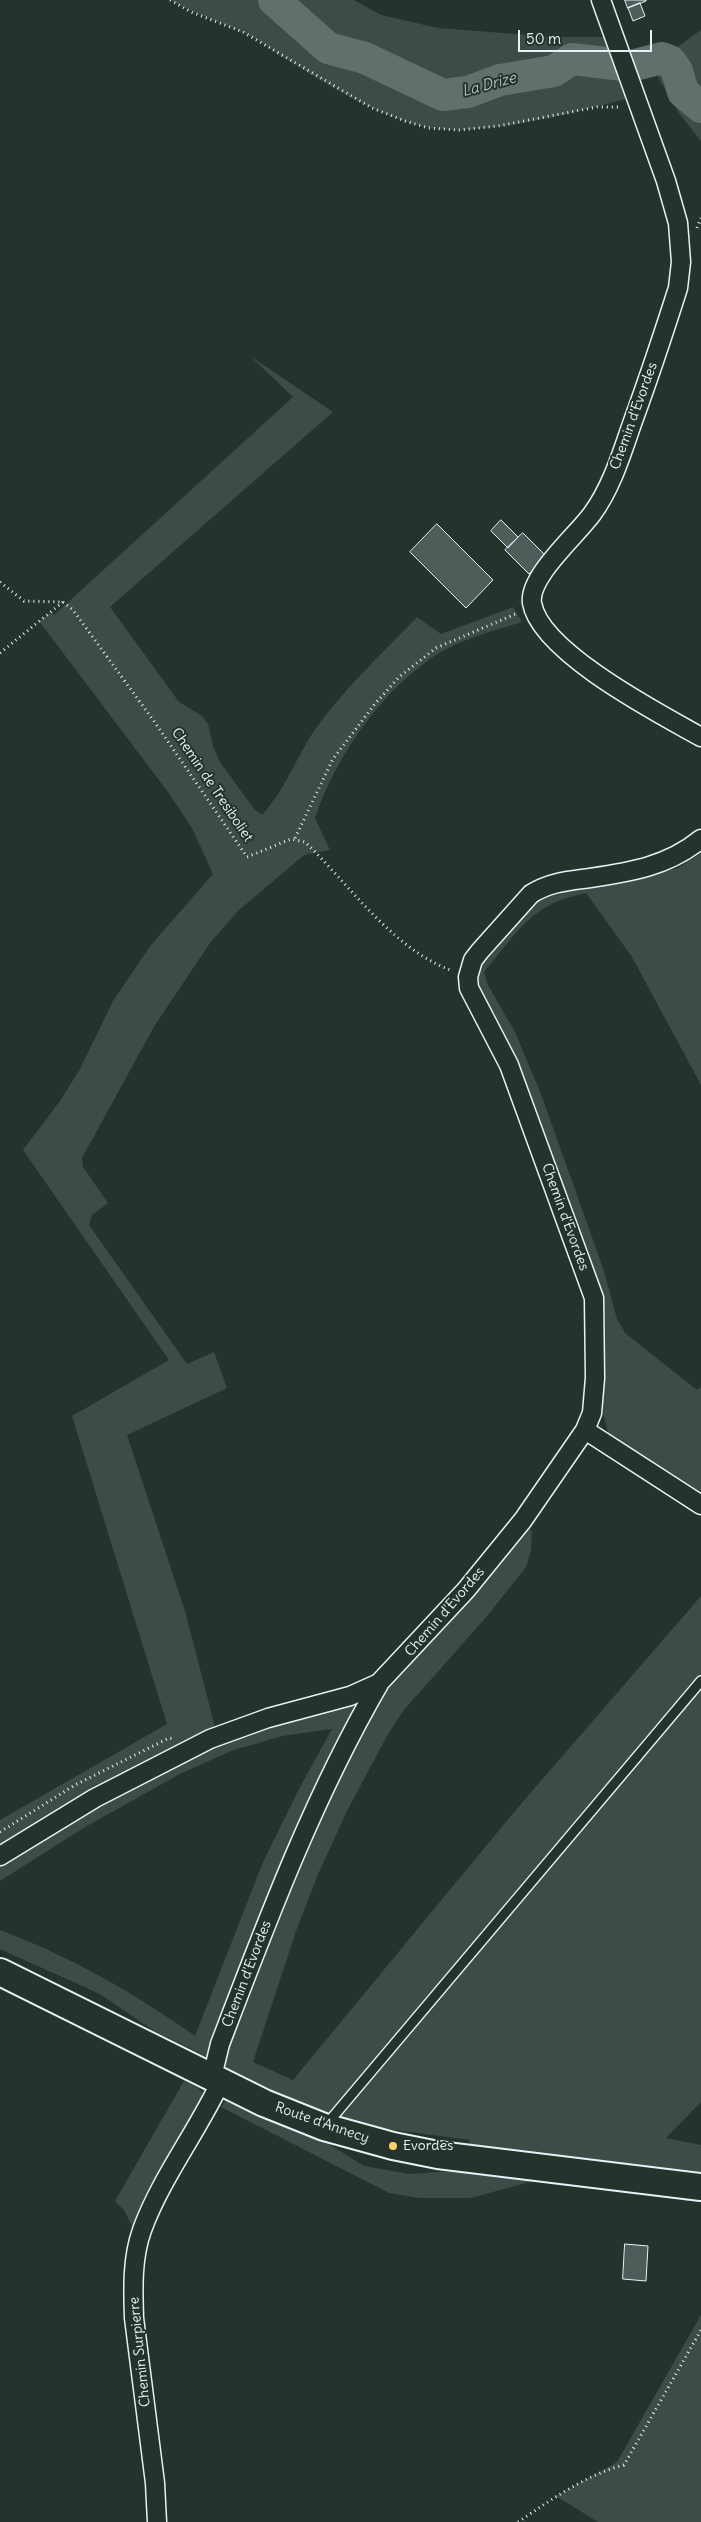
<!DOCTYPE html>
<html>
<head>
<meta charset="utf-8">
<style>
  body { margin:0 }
  #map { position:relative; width:701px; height:2522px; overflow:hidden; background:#26332d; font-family:Delius,sans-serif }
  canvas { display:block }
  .scale { position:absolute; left:518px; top:30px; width:134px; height:22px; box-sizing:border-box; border:2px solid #e8f1f8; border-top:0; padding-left:6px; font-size:15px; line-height:18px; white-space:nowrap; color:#e8f1f8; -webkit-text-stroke:4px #26332d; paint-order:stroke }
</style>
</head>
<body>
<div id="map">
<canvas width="701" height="2522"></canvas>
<div class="scale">50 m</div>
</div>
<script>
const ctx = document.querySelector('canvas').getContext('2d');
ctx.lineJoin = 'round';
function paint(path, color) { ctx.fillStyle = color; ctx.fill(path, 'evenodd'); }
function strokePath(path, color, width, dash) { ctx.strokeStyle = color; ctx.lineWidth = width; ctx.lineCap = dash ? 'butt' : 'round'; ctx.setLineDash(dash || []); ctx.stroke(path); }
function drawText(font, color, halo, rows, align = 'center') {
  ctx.font = font + ' Delius,sans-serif'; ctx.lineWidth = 4; ctx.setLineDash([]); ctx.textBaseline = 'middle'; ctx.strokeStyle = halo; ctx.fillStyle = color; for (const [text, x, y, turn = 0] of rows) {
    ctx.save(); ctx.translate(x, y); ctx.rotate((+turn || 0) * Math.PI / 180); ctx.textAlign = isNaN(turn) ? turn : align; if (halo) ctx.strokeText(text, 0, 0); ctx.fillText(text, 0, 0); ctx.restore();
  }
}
const green = new Path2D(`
  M 170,0 L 354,0 L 381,15 L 438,28 L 554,37 L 605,37 L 629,98 C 577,112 478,138 427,127 C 375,116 326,83 281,56 C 269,48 256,38 242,32 C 218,21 193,13 170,0 Z
  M 701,30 L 701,141 L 679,113 L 655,72 L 635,77 L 628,53 L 673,50 Z
  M 250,356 L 333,412 L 110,607 L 179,702 L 202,716 L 208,724 L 213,746 L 220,762 L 254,809 L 262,815 C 285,790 296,758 314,731 C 343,689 382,654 417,617 L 441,634 L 513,607 L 522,622 C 492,631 457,640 430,659 C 377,697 336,757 315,818 L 330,850 L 304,855 L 238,911 L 210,943 L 155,1025 L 82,1158 L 83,1167 L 108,1203 L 92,1215 L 89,1225 L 187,1364 L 214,1352 L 227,1388 L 127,1435 L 185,1611 L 215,1727 L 116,1776 L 0,1845 L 0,1820 L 167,1724 L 72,1416 L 169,1360 L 23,1150 L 60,1101 L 80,1069 L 113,1001 L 151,945 L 213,874 L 192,828 L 168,792 L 39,621 L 52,612 L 54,615 L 293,397 Z
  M 701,853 L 701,1085 L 632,957 L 586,893 C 530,904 518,932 484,972 L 488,985 L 515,1032 L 541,1094 L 604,1271 L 617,1319 L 625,1333 L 697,1390 L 701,1387 L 701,1494 L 678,1482 L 609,1435 L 603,1414 L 604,1302 L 596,1274 L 512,1050 L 493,1013 L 478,991 L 476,971 L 479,959 L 541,894 L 678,868 Z
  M 528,1527 L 532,1531 L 531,1551 L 526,1567 L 488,1615 L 403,1711 L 387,1736 L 348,1809 L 319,1872 L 296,1931 L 253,2062 L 293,2080 L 514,1812 L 701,1596 L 701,2102 L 666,2138 L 701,2145 L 701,2174 L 469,2144 L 470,2140 L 380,2128 L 304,2106 L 228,2073 C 220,2061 226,2048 229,2035 L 345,1754 L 382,1694 Z
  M 364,1701 L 266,1903 L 207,2057 L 154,2031 L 100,1994 L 0,1949 L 0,1930 C 71,1957 133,1992 195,2036 L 263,1862 L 300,1787 L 332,1729 L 282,1736 L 231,1751 L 180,1774 L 85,1827 L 0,1881 L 0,1863 L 144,1778 L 243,1733 Z
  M 184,2081 L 197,2087 L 202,2092 L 202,2101 L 132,2226 L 124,2210 L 115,2201 Z
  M 227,2099 L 276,2122 L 324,2141 L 364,2166 L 409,2174 L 455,2171 L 533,2181 L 471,2198 L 419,2198 L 389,2193 L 221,2107 Z
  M 701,2315 L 701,2522 L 598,2522 L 556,2496 L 617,2462 Z`);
const river = new Path2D(`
  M 274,0 L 328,48 L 365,58 L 443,95 L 468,92 L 500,80 L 554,71 L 572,59 L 631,66 L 662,58 L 670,61 L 677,71 L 683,92 L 701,107`);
const building = new Path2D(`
  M 625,0 L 646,0 L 646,1 L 628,8 Z
  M 640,3 L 645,16 L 633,21 L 628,8 Z
  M 501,520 L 518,537 L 508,548 L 491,531 Z
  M 437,524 L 493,580 L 466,608 L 410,552 Z
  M 523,533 L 546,556 L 529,574 L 505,550 Z
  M 625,2244 L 648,2246 L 646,2281 L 623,2279 Z`);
const path = new Path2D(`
  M 170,0 L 191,12 L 243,32 L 372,108 L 405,121 L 428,128 L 459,130 L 498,126 L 597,107 L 621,107
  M 697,228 L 701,218
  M 0,582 L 24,601 L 63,602
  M 63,602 L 73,610 L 156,724 L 247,857 L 291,839 L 305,842 C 349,884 393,950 453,971
  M 0,653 L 63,602
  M 295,838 L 333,759 L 374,705 L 399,677 L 436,648 L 518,613
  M 0,1832 L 75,1785 L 169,1738 L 174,1739
  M 518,2522 C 551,2500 585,2475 624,2465 L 701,2330`);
const lane = new Path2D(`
  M 326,2125 L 701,1681`);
const street = new Path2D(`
  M 601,0 L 666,181 L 678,223 L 681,262 L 678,288 C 664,332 649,377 633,421 C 622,452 612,487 592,514 C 576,536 528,577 532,603 C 540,652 660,714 701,737
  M 585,1430 L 701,1505
  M 0,1856 L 95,1798 L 210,1739 L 268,1718 L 350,1696 L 379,1683 L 466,1590 L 523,1520 L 585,1430 L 592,1413 L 595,1378 L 594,1298 L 509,1065 L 469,988 L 468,977 L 473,960 L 480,951 L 531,894 C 550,882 568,881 590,878 C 631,872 668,866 701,839
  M 212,2077 L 220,2044 C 267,1921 313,1798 379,1684
  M 157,2522 L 155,2483 L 134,2318 C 133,2288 132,2258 142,2230 C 161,2178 197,2132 221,2081`);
const secondary = new Path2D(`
  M 0,1972 L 264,2103 L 324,2127 L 393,2146 L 438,2155 L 701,2187`);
const markers = [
  [393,2146,5,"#ffd166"]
];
const streetNames = [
  ["Chemin d'Evordes",634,416,-70],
  ["Chemin de Tresiboliet",212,785,56],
  ["Chemin d'Evordes",565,1217,70],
  ["Chemin d'Evordes",445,1612,-49],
  ["Chemin d'Evordes",247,1974,-69],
  ["Route d'Annecy",322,2123,19],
  ["Chemin Surpierre",140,2352,-96]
];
const poiNames = [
  ["Evordes",403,2146]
];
const waterNames = [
  ["La Drize",489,85,-15]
];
paint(green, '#3e4b47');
strokePath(river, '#636f6d', 32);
paint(building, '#505c59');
strokePath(building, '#e8f1f8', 1);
strokePath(lane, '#e8f1f8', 12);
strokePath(street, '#e8f1f8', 21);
strokePath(secondary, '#e8f1f8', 30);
strokePath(path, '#e8f1f8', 3, [1, 4]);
strokePath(lane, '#26332d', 9);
strokePath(street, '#26332d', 18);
strokePath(secondary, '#26332d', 26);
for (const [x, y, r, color] of markers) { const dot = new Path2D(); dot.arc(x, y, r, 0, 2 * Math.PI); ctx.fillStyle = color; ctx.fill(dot); strokePath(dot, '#26332d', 2); }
drawText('14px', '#e8f1f8', '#26332d', streetNames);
drawText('14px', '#e8f1f8', '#26332d', poiNames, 'left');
drawText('italic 15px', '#b3bdc0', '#26332d', waterNames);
</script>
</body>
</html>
